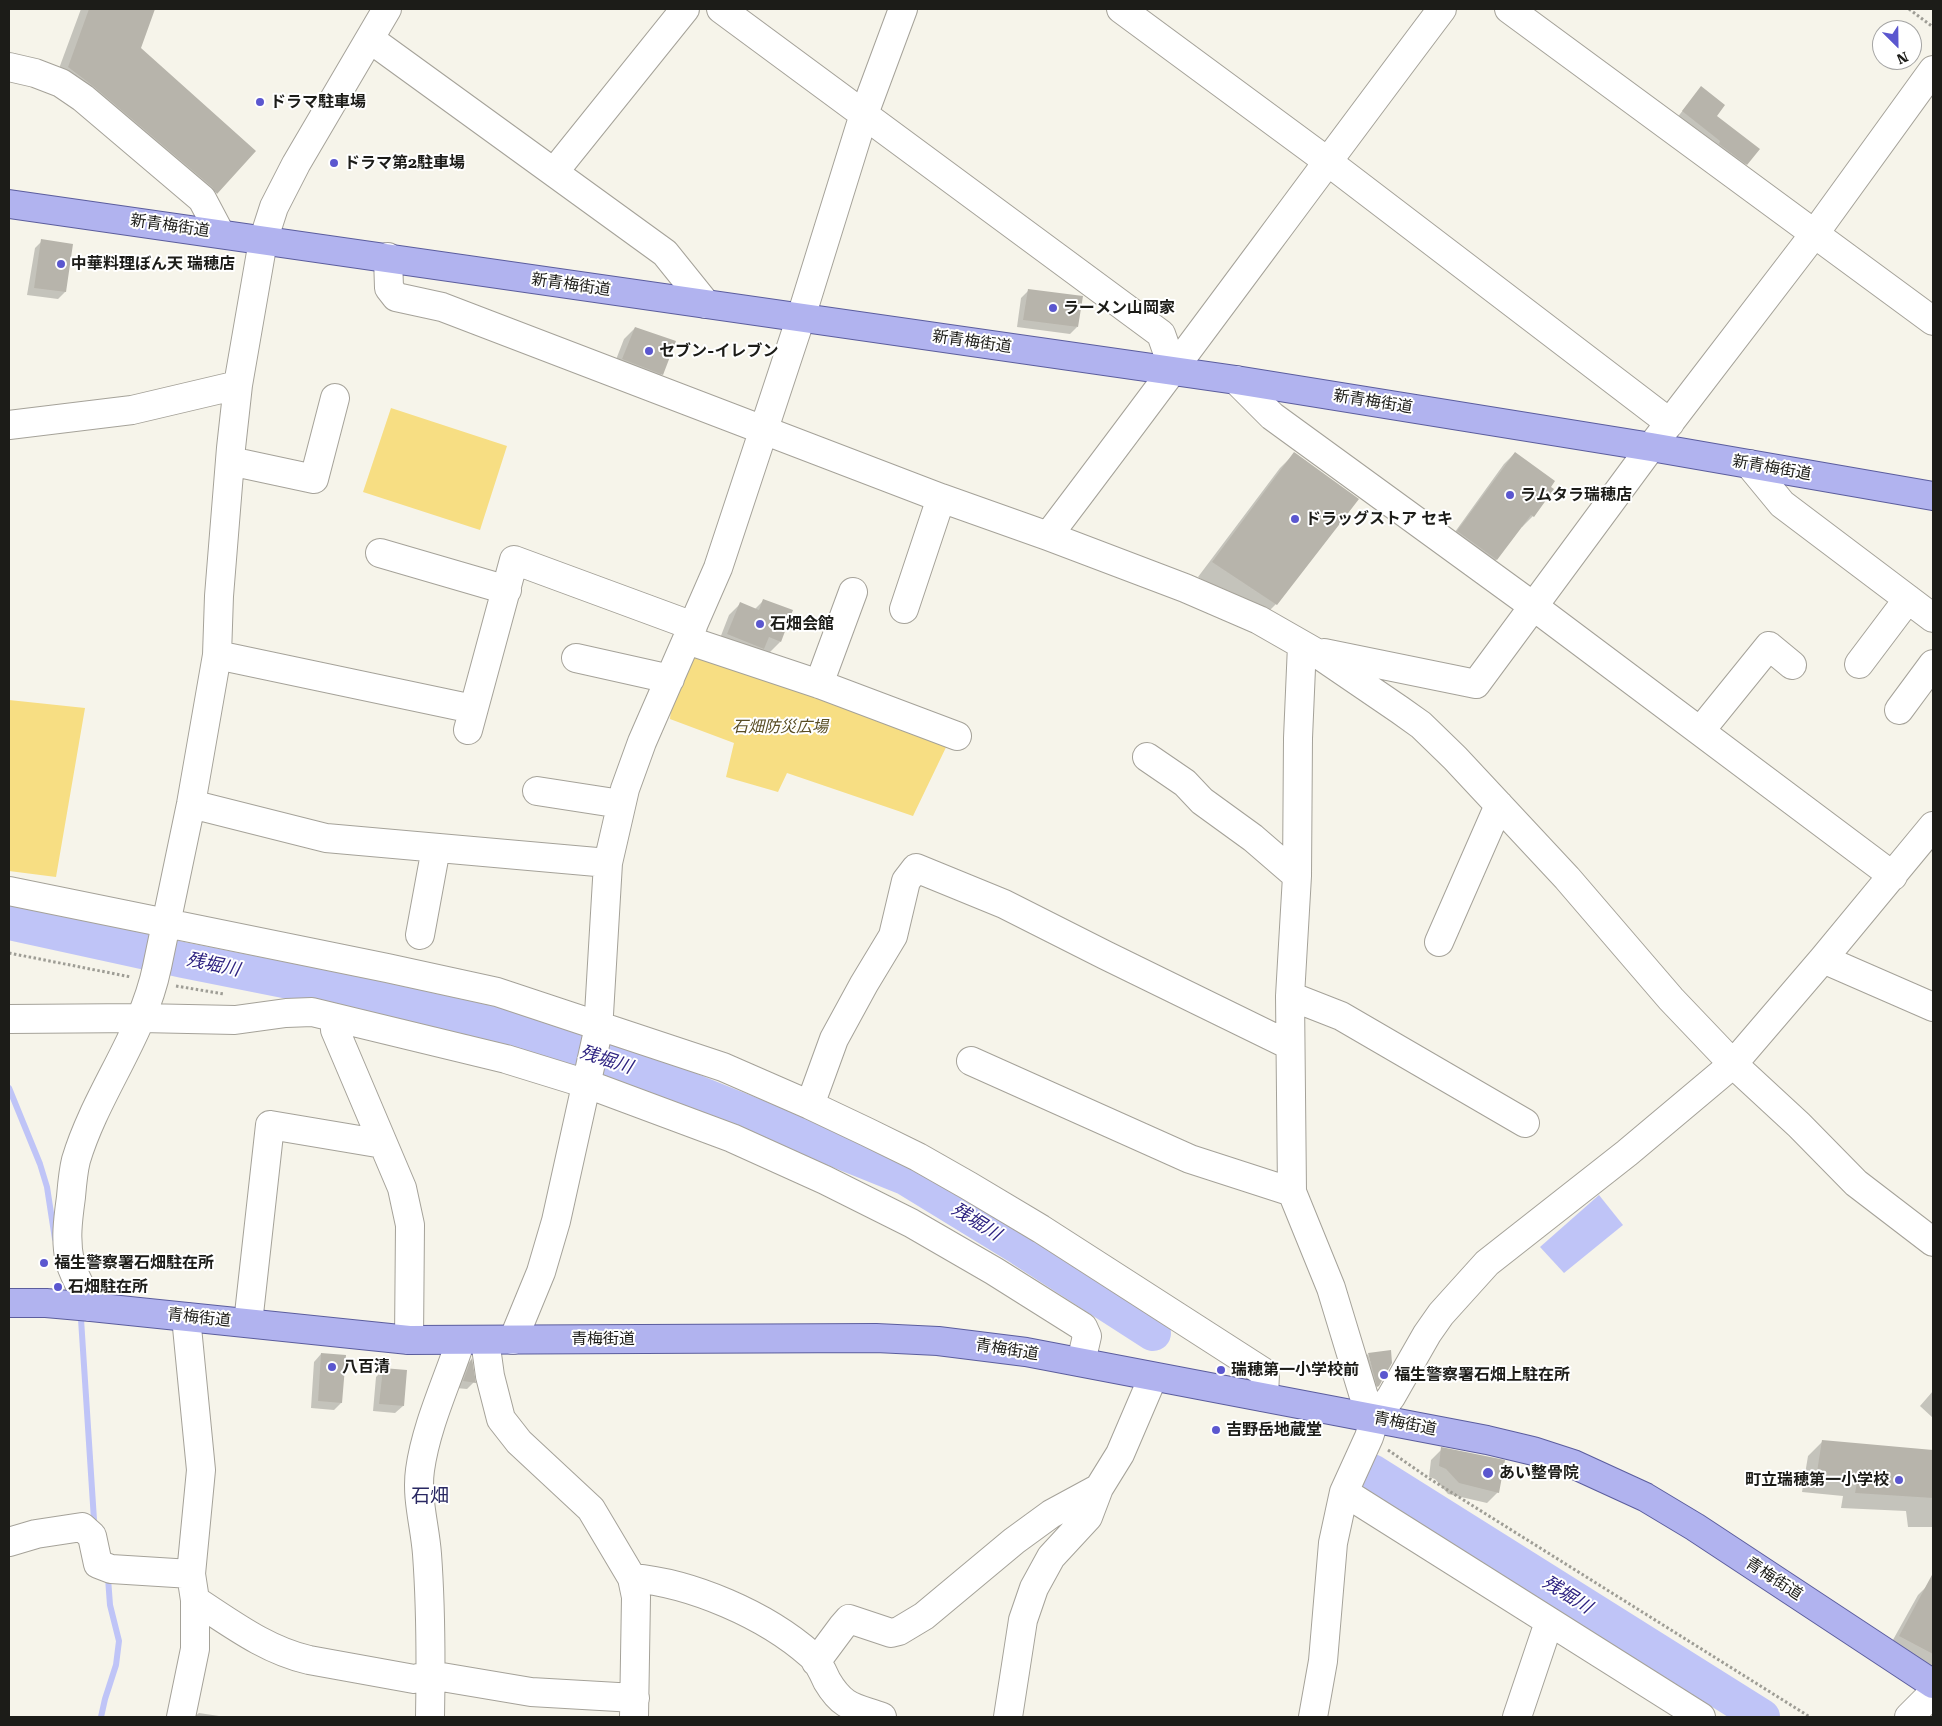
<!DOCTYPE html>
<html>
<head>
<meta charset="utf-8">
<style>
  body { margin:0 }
  #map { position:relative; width:1942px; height:1726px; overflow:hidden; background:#f6f4ea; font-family:"Roboto Serif",serif }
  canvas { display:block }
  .frame { position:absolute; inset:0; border:10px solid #1c1c18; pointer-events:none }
  .north { position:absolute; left:1872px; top:20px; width:50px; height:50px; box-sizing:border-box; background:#fff; border:1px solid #a4a4a3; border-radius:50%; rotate:157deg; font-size:14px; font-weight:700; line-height:20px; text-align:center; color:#1c1c18 }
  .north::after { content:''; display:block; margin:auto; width:18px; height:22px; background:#5b57cf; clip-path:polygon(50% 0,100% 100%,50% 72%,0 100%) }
</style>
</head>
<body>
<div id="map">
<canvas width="1942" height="1726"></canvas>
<div class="frame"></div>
<div class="north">N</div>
</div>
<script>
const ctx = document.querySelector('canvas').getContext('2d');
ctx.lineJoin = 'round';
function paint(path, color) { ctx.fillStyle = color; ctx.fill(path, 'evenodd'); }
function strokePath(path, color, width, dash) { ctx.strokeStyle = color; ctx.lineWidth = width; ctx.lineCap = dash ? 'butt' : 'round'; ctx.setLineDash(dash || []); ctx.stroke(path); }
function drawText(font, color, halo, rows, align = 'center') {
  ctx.font = font + ' "Roboto Serif","Noto Sans JP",serif'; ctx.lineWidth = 4; ctx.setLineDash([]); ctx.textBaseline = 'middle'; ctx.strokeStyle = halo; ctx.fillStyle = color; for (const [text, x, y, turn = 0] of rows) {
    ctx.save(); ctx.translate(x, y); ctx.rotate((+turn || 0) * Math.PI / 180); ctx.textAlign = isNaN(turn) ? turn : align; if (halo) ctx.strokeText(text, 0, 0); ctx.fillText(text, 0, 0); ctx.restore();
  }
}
const green = new Path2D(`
  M 391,408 L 507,446 L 480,530 L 363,492 Z
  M 691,646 L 950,739 L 913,816 L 787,773 L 778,792 L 726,777 L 734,743 L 670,719 L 673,685 Z
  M 9,700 L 85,708 L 56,877 L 9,871 Z`);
const water = new Path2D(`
  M 1599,1195 L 1623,1225 L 1564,1273 L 1540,1247 Z`);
const shadow = new Path2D(`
  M 81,9 L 153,9 L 139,48 L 254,151 L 202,207 L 54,82 Z
  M 1701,88 L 1715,117 L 1746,164 L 1739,171 L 1676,119 Z
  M 42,241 L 72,245 L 65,292 L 58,299 L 27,295 L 35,248 Z
  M 1028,291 L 1077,327 L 1070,334 L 1017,327 L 1021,298 Z
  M 635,328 L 662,374 L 650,385 L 612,370 L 624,339 Z
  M 1295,453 L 1357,499 L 1276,604 L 1261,619 L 1198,577 L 1280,468 Z
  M 1515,453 L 1533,516 L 1522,527 L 1520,526 L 1496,560 L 1485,571 L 1447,543 L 1504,464 Z
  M 763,601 L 780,642 L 769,653 L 762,650 L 752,660 L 717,646 L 729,615 L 740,604 L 755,609 Z
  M 321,1354 L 341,1403 L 334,1410 L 311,1408 L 314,1362 Z
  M 1368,1354 L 1378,1385 L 1370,1393 L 1361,1361 Z
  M 471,1360 L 474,1382 L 467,1389 L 456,1388 L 465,1366 Z
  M 383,1370 L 403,1406 L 395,1413 L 373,1411 L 376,1377 Z
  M 1933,1391 L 1933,1418 L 1920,1406 Z
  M 1823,1441 L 1933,1451 L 1933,1527 L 1908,1527 L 1906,1511 L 1841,1508 L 1843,1496 L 1802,1492 L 1808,1456 Z
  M 1442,1449 L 1498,1492 L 1487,1503 L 1448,1494 L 1435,1479 L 1429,1477 L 1431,1460 Z
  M 1929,1584 L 1933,1586 L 1933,1671 L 1889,1647 L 1918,1595 Z
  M 199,1713 L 219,1716 L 219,1717 L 194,1717 Z`);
const stream = new Path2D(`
  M 9,1088 L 40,1164 L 47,1187 L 55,1239
  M 81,1319 L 94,1520
  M 101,1717 L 105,1699 L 116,1665 L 119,1641 L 110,1605 L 108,1578`);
const river = new Path2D(`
  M 9,922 L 183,960 L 410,1005 L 508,1028 L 565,1044 L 632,1067 L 905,1177 L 1021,1248 L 1153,1333
  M 1372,1472 L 1762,1717`);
const building = new Path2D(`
  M 89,9 L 155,9 L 141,48 L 256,151 L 217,194 L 212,187 L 93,86 L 68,67 Z
  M 1701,86 L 1725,105 L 1717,116 L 1760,149 L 1747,165 L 1719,144 L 1720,141 L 1682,111 Z
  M 41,239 L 73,244 L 66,292 L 34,288 Z
  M 1028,289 L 1083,296 L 1078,327 L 1023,320 Z
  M 635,327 L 676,341 L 663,375 L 622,359 Z
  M 1294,452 L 1359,499 L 1277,605 L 1212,562 Z
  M 1515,452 L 1555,481 L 1551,487 L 1554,489 L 1534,517 L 1531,515 L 1497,560 L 1457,531 Z
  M 763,599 L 793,610 L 781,642 L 769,637 L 764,649 L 727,634 L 740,602 L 759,610 Z
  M 1391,1350 L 1392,1363 L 1379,1386 L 1377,1387 L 1368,1353 Z
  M 321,1353 L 346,1355 L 342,1403 L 318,1401 Z
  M 472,1358 L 476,1383 L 463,1381 L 470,1362 Z
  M 383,1368 L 407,1370 L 404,1406 L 379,1404 Z
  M 1822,1440 L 1933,1450 L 1933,1498 L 1855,1493 L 1857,1482 L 1816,1478 Z
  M 1441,1447 L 1505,1460 L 1499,1493 L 1459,1483 L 1446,1469 L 1439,1466 Z
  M 1933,1573 L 1933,1654 L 1899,1636 Z`);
const path = new Path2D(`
  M 1909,9 L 1933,27
  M 9,953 L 131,977
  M 176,986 L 224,994
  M 1388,1450 L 1430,1479 L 1810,1717`);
const minor = new Path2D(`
  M 721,9 L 1161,334 L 1174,371
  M 1121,9 L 1327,161 L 1670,423
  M 1509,9 L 1933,321
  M 370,39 L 665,253 L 706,304
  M 9,67 L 35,73 L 61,83 L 83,98 L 202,199 L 220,233
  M 554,172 L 685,9
  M 388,257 L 389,288 L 396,297 L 442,307 L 941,498 L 1048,536 L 1185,588 L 1259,620 L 1315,652 L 1400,710 L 1421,725 L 1455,758 L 1567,878 L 1671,999 L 1733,1064 L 1799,1125 L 1856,1183 L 1933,1242
  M 1236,380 L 1272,416 L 1533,606 L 1893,876
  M 9,425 L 132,410 L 238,385
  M 230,461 L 314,479 L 335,398
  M 1749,464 L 1782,504 L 1933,618
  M 1048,536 C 1181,361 1310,184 1442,9
  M 380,553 L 507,590
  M 904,609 L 941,498
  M 687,640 L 819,684 L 957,736
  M 1302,645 L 1298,738 L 1297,876 L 1290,996 L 1292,1192 L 1331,1288 L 1365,1400 L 1375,1418
  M 1324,653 L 1476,684 L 1651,447 L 1815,233 L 1933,70
  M 217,655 L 473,709
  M 576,658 L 670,679
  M 1859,664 L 1908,599
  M 819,684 L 853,592
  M 1899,710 L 1933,664
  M 468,730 L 514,560 L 693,626
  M 1701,730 L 1769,646 L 1792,665
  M 1147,757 L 1185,783 L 1202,801 L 1253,838 L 1297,876
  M 537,791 L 621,804
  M 191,804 L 326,838 L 608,863
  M 9,891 L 387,968 L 497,992 L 723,1067 L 810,1105 L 867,1132 L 918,1157 L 969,1186 L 1041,1229 L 1265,1373 L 1264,1397
  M 420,935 L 436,848
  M 1439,942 L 1499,805
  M 1823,959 L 1933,1007
  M 1290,996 L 1341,1016 L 1525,1123
  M 9,1019 L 141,1018 L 235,1020 L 286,1013 L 312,1012 L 506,1059 L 587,1084 L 732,1138 L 825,1180 L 911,1223 L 994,1271 L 1083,1327 L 1087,1336 L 1081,1362
  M 336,1019 L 335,1030 L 402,1188 L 410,1225 L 409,1340
  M 971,1061 L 1190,1159 L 1292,1192
  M 810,1105 L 834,1039 L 864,984 L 893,936 L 906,881 L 916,868 L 1004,904 L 1105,955 L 1289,1045
  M 91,1307 C 84,1292 74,1277 70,1262 C 65,1240 68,1219 71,1197 C 72,1185 73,1172 76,1160 C 96,1093 143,1036 157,967 L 191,804 L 217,655 L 219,596 L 231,448 L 238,385 L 263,241 L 274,207 L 296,164 L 387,9
  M 248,1323 L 270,1125 L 383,1144
  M 485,1340 L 490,1376 L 501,1419 L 519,1442 L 591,1509 L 632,1578 L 636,1597 L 634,1717
  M 513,1340 L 541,1272 L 556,1221 L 598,1031 L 608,863 L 625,789 L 642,742 L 718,568 L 801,317 L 864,114 L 903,9
  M 1344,1492 L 1701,1717
  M 9,1542 L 36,1534 L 82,1527 L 92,1536 L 98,1564 L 111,1569 L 191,1574
  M 632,1578 C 692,1583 766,1615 811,1655 C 818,1661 823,1672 827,1681 C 843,1708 854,1707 882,1717
  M 195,1600 C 232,1624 266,1650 309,1660 L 414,1679 L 430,1675 L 531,1692 L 635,1698
  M 816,1662 L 842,1627 L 849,1619 L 891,1633 L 899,1631 L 924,1616 L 1014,1541 L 1051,1514 L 1099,1488
  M 181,1717 L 195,1649 L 195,1600 L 191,1574 L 201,1470 L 186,1317
  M 430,1717 C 431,1663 431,1608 427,1554 C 425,1526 416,1498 420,1470 C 426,1426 447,1382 461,1340
  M 1008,1717 L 1023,1620 L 1034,1588 L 1051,1557 L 1088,1517 L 1099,1488 L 1120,1454 L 1153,1377
  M 1313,1717 L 1323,1661 L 1333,1543 L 1344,1492 L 1369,1437 L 1375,1418 L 1391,1397 L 1427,1334 L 1441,1314 L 1487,1263 L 1627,1153 L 1733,1064 L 1823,959 L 1933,826
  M 1517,1717 L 1549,1622
  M 1909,1717 L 1933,1693`);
const major = new Path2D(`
  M 9,204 L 1236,380 L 1651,447 L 1933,496
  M 9,1303 L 46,1303 L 91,1307 L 409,1340 L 876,1338 L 938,1341 L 1026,1352 L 1487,1440 L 1533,1451 L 1573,1464 L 1645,1497 L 1695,1527 L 1933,1684`);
const markers = [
  [260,102,5,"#5b57cf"],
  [334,163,5,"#5b57cf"],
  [61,264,5,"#5b57cf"],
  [1053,308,5,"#5b57cf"],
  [649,351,5,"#5b57cf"],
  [1510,495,5,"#5b57cf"],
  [1295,519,5,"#5b57cf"],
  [760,624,5,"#5b57cf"],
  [44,1263,5,"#5b57cf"],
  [58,1287,5,"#5b57cf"],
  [332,1367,5,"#5b57cf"],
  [1221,1370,5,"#5b57cf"],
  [1384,1375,5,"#5b57cf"],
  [1216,1430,5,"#5b57cf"],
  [1488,1473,6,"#5b57cf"],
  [1899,1480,5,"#5b57cf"]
];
const poiNames = [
  ["ドラマ駐車場",270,102],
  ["ドラマ第2駐車場",344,163],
  ["中華料理ぼん天 瑞穂店",71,264],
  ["ラーメン山岡家",1063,308],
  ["セブン-イレブン",659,351],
  ["ラムタラ瑞穂店",1520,495],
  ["ドラッグストア セキ",1305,519],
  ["石畑会館",770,624],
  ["福生警察署石畑駐在所",54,1263],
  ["石畑駐在所",68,1287],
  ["八百清",342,1367],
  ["瑞穂第一小学校前",1231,1370],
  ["福生警察署石畑上駐在所",1394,1375],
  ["吉野岳地蔵堂",1226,1430],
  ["あい整骨院",1499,1473],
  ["町立瑞穂第一小学校",1889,1480,"right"]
];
const streetNames = [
  ["新青梅街道",170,226,8],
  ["新青梅街道",571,285,8],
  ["新青梅街道",972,342,8],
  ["新青梅街道",1373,402,9],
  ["新青梅街道",1772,468,10],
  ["青梅街道",199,1318,6],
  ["青梅街道",603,1339],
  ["青梅街道",1007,1350,9],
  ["青梅街道",1405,1424,11],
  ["青梅街道",1774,1579,33]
];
const parkNames = [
  ["石畑防災広場",780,727]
];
const waterNames = [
  ["残堀川",213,965,12],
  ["残堀川",606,1060,18],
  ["残堀川",976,1222,32],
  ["残堀川",1567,1595,32]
];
const quarterNames = [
  ["石畑",430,1496]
];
paint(green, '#f7de83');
paint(water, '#bfc4f7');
paint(shadow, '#0003');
strokePath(stream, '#bfc4f7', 6);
strokePath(river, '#bfc4f7', 36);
paint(building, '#b7b4ab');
strokePath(minor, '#a5a299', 30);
strokePath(major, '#5b5d9d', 30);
strokePath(path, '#9e9d95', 3, [2.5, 2.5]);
strokePath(minor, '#fff', 28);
strokePath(major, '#b1b3ef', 28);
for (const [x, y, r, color] of markers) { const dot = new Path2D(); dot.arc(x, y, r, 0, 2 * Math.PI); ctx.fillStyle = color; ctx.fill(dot); strokePath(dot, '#fff', 2); }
drawText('bold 16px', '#1c1c18', '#fff', poiNames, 'left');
drawText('16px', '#1c1c18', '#fff', streetNames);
drawText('italic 16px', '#594e25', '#fff', parkNames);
drawText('italic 18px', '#2d2280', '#fff', waterNames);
drawText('19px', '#292862', '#fff', quarterNames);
</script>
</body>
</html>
